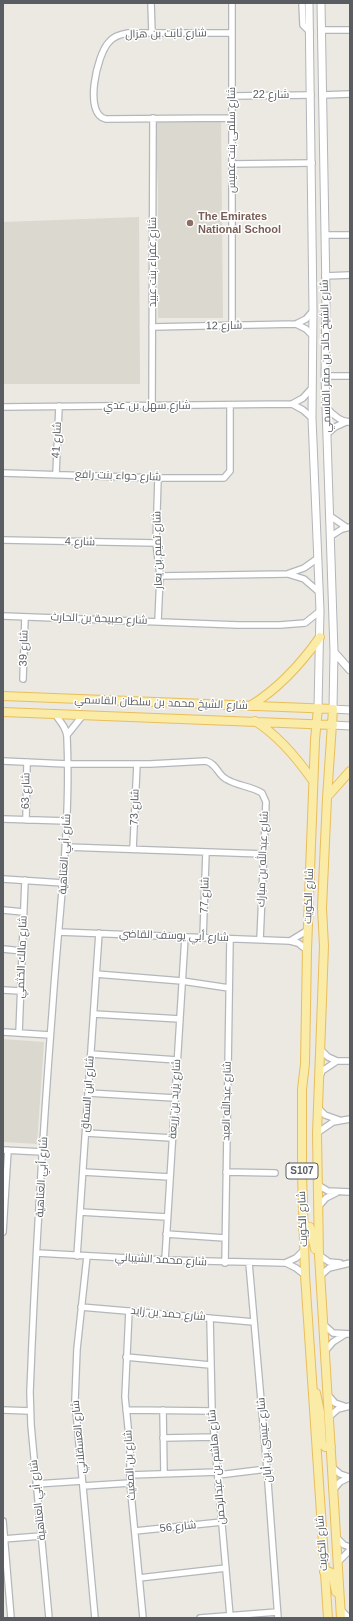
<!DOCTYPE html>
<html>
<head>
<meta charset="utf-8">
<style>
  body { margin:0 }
  #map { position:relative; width:353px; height:1621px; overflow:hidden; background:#ebe9e1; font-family:Arial,sans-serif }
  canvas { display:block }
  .frame { position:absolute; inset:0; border:4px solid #595d61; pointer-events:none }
</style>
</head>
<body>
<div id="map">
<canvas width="353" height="1621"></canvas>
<div class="frame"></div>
</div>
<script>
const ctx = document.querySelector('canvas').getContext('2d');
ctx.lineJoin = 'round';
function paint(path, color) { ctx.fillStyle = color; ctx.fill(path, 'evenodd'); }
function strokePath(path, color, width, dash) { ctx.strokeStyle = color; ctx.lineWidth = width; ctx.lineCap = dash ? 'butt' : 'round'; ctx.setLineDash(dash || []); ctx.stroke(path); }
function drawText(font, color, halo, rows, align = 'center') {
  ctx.font = font + ' Arial,Cairo,sans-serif'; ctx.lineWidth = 3; ctx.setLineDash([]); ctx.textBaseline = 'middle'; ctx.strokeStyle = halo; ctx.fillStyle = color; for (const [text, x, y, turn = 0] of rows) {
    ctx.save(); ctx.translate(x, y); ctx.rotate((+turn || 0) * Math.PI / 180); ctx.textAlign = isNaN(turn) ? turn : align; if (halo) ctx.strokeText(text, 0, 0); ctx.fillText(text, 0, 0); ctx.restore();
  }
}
const education = new Path2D(`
  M 221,119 L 223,318 L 158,318 L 158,190 L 155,121 Z
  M 139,217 L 140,384 L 3,384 L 3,222 Z
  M 3,1039 L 44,1042 L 37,1144 L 3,1142 Z`);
const street = new Path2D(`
  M 151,3 L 152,33
  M 232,3 L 232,325
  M 302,3 L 303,25 L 310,32
  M 321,30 L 350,30
  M 232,33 L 128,33 C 121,34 114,36 109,42 C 97,54 83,115 106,119 L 232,118
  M 322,95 L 350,94
  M 232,96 L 311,95
  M 232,164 L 312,163
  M 325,235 L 350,235
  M 325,276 L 350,275
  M 296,324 L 306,329 L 313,336
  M 152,327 L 296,324 L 306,319 L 313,311
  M 325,376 L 350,376
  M 292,404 L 303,410 L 312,418
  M 152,406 L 153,118
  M 3,407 L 292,404 L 303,398 L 312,388
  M 326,407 C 332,414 340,422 350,422
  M 327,434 L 335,427 L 346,422
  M 3,473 L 158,478 L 224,478 L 230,471 L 230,405
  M 56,474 L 59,406
  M 330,516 L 346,527
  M 331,536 L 342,529 L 350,527
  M 3,540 L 156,543
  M 288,574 L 304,579 L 319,592
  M 160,576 L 287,574 L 304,568 L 318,558
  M 3,616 L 238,625 L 280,625 L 305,623 L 320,611
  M 158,621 L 160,576 L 156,543 L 158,478
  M 23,679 L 25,617
  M 67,735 L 83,715
  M 3,761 L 67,764 L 150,764 L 206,761 C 217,764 217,774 226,779 C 237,786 251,786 262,793 L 266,802 L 260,940
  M 3,819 L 67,821
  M 26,820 L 27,762
  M 66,847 L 264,854
  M 133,849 L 137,764
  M 3,879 L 63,883
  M 3,910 L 23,912
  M 59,932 L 290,941 L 298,943 L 307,950
  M 203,938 L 206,852
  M 290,941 L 308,930
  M 3,949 L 22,951
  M 96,974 L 182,981 L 229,988
  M 3,990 L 21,991
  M 94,1014 L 180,1019
  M 3,1032 L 50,1035
  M 19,1033 L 25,880
  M 320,1049 L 328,1057 L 337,1061
  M 91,1054 L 177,1060
  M 321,1074 L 322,1071 L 337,1061 L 350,1061
  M 88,1093 L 175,1098
  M 318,1108 L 325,1115 L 339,1120
  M 86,1133 L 172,1138
  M 317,1133 L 333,1122 L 350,1119
  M 3,1150 L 43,1152
  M 83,1172 L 170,1177
  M 226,1172 L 275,1173
  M 318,1185 L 328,1191 L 350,1192
  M 318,1207 L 326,1198 L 336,1193
  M 80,1212 L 167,1217
  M 3,1232 L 8,1150
  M 166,1234 L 225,1238
  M 37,1253 L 165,1260 L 285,1263 L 296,1258 L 304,1250
  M 319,1255 L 329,1262 L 340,1263
  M 77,1256 L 99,933
  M 87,1256 L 77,1349 L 75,1400 L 95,1618
  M 165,1260 L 185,937
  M 225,1263 L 230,939
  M 249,1263 L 267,1469 L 278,1618
  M 286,1263 L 296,1268 L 305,1275
  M 320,1276 L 329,1268 L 350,1263
  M 81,1307 L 254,1322
  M 129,1311 L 125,1397 L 130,1447 L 130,1483 L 143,1618
  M 210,1318 L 212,1411 L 230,1616
  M 323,1324 L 333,1333 L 350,1334
  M 325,1351 L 333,1342 L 344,1335
  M 126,1357 L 210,1365
  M 328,1395 L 335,1403 L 344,1406
  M 3,1410 L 30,1411
  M 126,1410 L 212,1411
  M 163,1410 L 164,1474
  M 329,1417 L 338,1409 L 350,1406
  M 163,1438 L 215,1437
  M 332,1467 L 340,1474 L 349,1477
  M 130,1475 L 218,1472
  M 218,1475 L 267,1469
  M 36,1484 L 82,1481
  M 83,1486 L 130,1483
  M 333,1490 L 340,1482 L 350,1477
  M 3,1521 L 11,1618
  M 135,1531 L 222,1522
  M 336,1537 L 344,1545 L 350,1547
  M 3,1539 L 41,1536
  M 338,1562 L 350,1550
  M 139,1578 L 226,1568
  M 341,1610 L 349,1618
  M 49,1618 L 31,1425 L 30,1392 C 35,1262 43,1131 53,1001 C 59,913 71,825 67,737 C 67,728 59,720 54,713
  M 200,1618 L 277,1612`);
const secondary = new Path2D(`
  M 309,3 L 313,311 L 312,418 L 320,611 L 318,708
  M 321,3 L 326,293 L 325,376 L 334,652 L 333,709 L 350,710
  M 334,652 L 350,670
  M 333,725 L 350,726`);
const primary = new Path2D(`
  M 3,696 L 333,709 L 327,798 L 322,908 L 324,946 L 317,1134 L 319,1255 L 341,1618
  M 250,706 C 278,689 301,664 320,637
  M 318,708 L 315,740 L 307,950 L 305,1064 L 302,1089 L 302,1173 L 305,1275 L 328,1618
  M 3,712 L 333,725
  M 255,721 C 279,736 297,758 313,781
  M 327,797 L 350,771
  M 303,1229 L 306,1226 L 310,1227 L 315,1249
  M 316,1393 L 320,1412 L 322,1444 L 325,1447 L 331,1447
  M 324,1572 L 327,1571 L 332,1573 L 336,1592`);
const markers = [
  [190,223,4,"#8d6e63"]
];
const shields = [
  [302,1171,32]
];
const shieldNames = [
  ["S107",302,1171]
];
const streetNames = [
  ["شارع ثابت بن هزال",166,34,-1],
  ["شارع 22",271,95],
  ["شارع سلمى بنت عميس",232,140,-90],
  ["شارع عفراء بنت عبيد",153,262,-90],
  ["شارع 12",224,326,-1],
  ["شارع الشيخ خالد بن صقر القاسمي",326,356,-91],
  ["شارع سهل بن عدي",147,406],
  ["شارع 41",57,440,-87],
  ["شارع حواء بنت رافع",118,476,2],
  ["شارع 4",80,542,1],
  ["شارع تميم بن يعار",158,550,-91],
  ["شارع صبيحة بن الحارث",99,619,2],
  ["شارع 39",24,648,-88],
  ["شارع الشيخ محمد بن سلطان القاسمي",161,703,2],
  ["شارع 63",26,791,-89],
  ["شارع 73",135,807,-88],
  ["شارع أبي العتاهية",65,854,-87],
  ["شارع عبدالله بن مبارك",263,859,-88],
  ["شارع 77",205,895,-88],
  ["شارع الكويت",309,896,-88],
  ["شارع أبي يوسف القاضي",174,936,2],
  ["شارع مالك الخثمي",22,957,-88],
  ["شارع ابن السماق",88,1094,-86],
  ["شارع يزيد بن زريعة",175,1099,-87],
  ["شارع عبدالله العبد",227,1101,-89],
  ["شارع أبي العتاهية",42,1177,-87],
  ["شارع الكويت",303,1219,-92],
  ["شارع محمد الشيباني",161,1260,3],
  ["شارع حمد بن زايد",168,1314,5],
  ["شارع العسقلاني",79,1437,-95],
  ["شارع عيسى بن أبان",265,1440,-95],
  ["شارع بن المغيث",130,1465,-93],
  ["شارع هاشم بن عبدالرحمن",217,1467,-95],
  ["شارع أبي العتاهية",38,1500,-96],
  ["شارع 56",178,1527,-6],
  ["شارع الكويت",322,1543,-94]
];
const educationNames = [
  ["The Emirates",198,217],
  ["National School",198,230]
];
paint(education, '#dbd8cf');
strokePath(street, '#b3b7bb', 8);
strokePath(secondary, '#b2b6bb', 9);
strokePath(primary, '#e9be5c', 10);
strokePath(street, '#fff', 5.5);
strokePath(secondary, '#fff', 7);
strokePath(primary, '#faeba7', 8);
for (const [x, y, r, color] of markers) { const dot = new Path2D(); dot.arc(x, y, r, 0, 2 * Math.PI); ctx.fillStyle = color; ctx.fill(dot); strokePath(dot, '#fff', 1.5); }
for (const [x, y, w] of shields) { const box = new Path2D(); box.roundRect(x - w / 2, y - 8, w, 16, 3); ctx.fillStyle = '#fff'; ctx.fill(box); strokePath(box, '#595d61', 1); }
drawText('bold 10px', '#595d61', null, shieldNames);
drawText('11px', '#595d61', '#fff', streetNames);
drawText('bold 11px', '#785e54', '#fff', educationNames, 'left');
</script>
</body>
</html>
